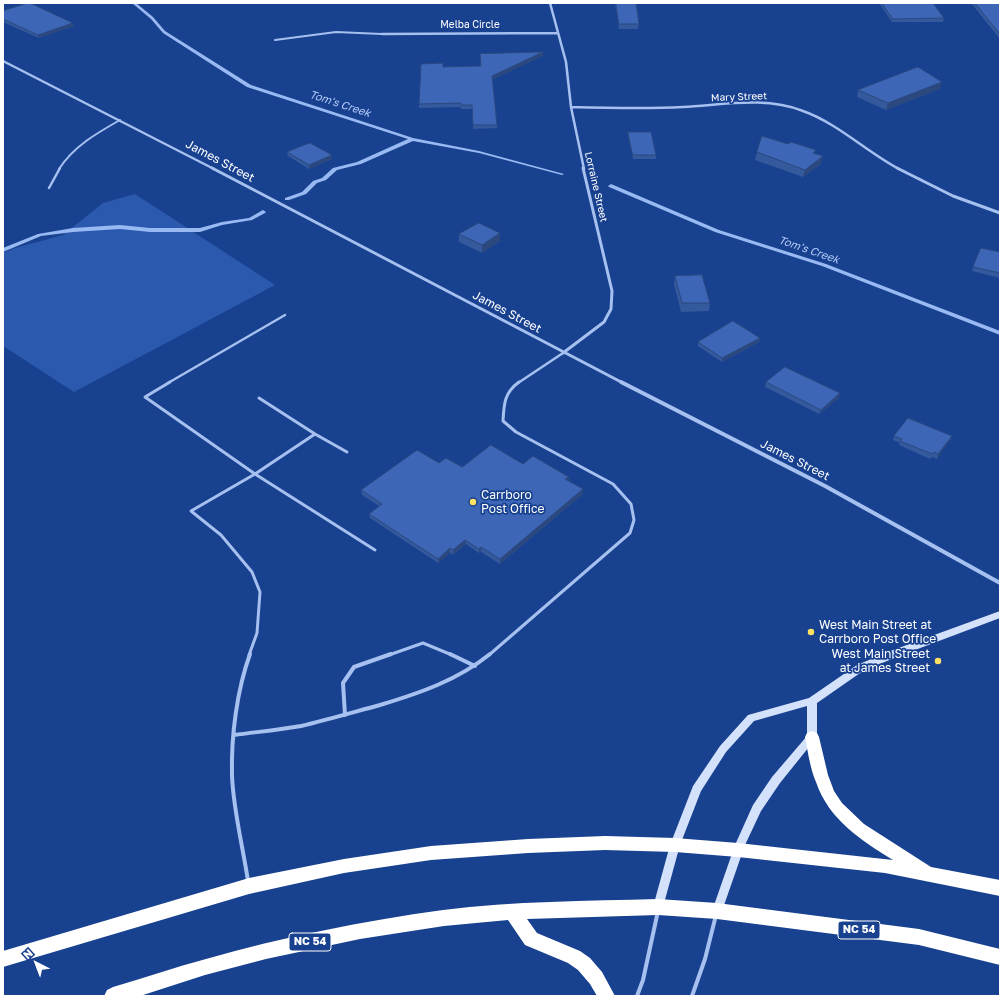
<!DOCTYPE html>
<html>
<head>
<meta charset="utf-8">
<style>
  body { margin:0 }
  #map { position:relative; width:1003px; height:999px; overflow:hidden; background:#184190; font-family:"Golos Text",sans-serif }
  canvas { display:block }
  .frame { position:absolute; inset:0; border:4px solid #fff; pointer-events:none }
  .north { position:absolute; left:16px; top:943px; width:40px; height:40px; -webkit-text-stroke:3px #184190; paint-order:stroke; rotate:318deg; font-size:11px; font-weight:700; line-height:16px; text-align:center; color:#fff }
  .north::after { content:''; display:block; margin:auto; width:14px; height:18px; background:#fff; clip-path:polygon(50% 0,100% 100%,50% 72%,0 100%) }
</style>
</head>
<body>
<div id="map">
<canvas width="1003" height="999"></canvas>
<div class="frame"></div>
<div class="north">N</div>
</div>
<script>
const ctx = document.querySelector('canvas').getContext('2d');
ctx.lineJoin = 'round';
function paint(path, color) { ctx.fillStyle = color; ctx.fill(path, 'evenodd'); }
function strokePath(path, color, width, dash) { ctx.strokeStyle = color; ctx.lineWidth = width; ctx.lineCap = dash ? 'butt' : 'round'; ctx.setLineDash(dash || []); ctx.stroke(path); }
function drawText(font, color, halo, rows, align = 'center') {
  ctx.font = font + ' "Golos Text",sans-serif'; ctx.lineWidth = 3.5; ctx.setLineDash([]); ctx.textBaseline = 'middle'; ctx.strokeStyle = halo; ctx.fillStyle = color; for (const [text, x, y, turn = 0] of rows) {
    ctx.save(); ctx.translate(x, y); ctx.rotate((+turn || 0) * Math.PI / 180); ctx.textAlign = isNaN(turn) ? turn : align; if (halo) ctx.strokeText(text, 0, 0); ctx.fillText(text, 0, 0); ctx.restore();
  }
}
const green = new Path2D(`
  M 135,194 L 275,285 L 74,392 L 3,346 L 3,253 L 15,248 L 63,235 L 103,203 Z`);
const stream = new Path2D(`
  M 132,3 L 136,3 L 153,17 L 165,31 L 251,85 L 413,138 L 479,151 L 564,174 L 562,175 L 479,153 L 413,141 L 361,164 L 337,170 L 326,180 L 317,183 L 306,194 L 289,200 L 285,200 L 285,198 L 302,192 L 313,181 L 322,178 L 333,168 L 357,162 L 408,139 L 247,87 L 163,33 L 151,19 Z
  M 611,184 L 719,230 L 826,264 L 1000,331 L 1000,335 L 822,266 L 715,232 L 609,187 L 608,186 Z
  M 263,210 L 266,212 L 265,213 L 252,220 L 222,225 L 200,232 L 150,232 L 120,229 L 73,232 L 41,236 L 3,252 L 3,248 L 38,234 L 73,228 L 120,225 L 150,228 L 200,228 L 222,222 L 249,218 Z`);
const laneFar3 = new Path2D(`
  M 275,40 L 336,32 L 382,34
  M 59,169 C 74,146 97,133 120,120`);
const laneFar2 = new Path2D(`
  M 49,188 L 60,168
  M 168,383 L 285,315
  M 518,383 L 563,353`);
const laneFar1 = new Path2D(`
  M 170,382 L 145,397 L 255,474 L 191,511 L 221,535 L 252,572 L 260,592 L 257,633 L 249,655
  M 259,398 L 315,434 L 255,474 L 375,550
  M 315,434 L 347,452
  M 389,655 L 423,643 L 452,655
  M 489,655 L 630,533 L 634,520 L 631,504 L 613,484 L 516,432 L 503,421 C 504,404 504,393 519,382`);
const lane = new Path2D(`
  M 450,654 L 475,666
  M 345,715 L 343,683 L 354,667 L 391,654
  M 234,735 C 256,732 279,730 301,726 C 327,720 354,712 380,705 C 420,693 458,680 490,654
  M 248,881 C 243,847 233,809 232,775 C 231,736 237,690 250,654
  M 637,996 L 643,980 L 658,911
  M 692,996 L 705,959 L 716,915`);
const streetFar2 = new Path2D(`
  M 550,3 L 566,62 L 571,107 L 584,169
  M 382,34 L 558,33
  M 3,61 L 214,169
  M 571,107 C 608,108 646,109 683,107 C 723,105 765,96 803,111 C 837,123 867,152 899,169`);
const streetFar1 = new Path2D(`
  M 212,168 L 623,383
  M 897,168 L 953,196 L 1000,213
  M 563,353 L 604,322 L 611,309 L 612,291 L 583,168`);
const street = new Path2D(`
  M 621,382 L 825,486 L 1000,583`);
const secondary = new Path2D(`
  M 1000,611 L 1000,618 L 899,656 L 863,671 L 817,703 L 817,737 L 780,783 L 761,811 L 745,845 L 722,911 L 721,915 L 717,916 L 713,915 L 712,911 L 735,845 L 753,805 L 772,777 L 807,736 L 807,706 L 754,721 L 726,752 L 701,791 L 680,845 L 663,907 L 662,911 L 658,912 L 654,911 L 653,907 L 670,845 L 693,786 L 720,746 L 748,715 L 809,698 L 857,665 L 893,650 Z`);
const highway = new Path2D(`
  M 812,731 L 817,733 L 819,737 L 828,775 L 834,791 L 842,803 L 864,824 L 931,867 L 1000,880 L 1000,896 L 885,873 L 738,857 L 675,852 L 605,850 L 528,853 L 431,860 L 344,873 L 249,894 L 3,967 L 3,951 L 249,878 L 344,859 L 431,846 L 528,839 L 605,836 L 675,838 L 738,843 L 893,860 C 861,840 829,820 816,782 C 810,768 808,752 805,737 L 807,733 Z
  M 658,899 L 717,903 L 919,929 L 1000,949 L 1000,965 L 919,945 L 717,919 L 658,915 L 527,919 L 537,933 L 580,951 L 590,958 L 602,972 L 615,996 L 597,996 L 590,984 L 578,970 L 568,963 L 525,945 L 508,920 L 444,926 L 360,939 L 266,959 L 205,975 L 140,996 L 104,996 L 107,990 L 113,987 C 144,978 175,967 206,959 C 283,937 363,921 443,910 C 514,901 587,901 658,899 Z`);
const wall = new Path2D(`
  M 615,3 L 636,3 L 639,24 L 638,29 L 619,29 Z
  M 879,3 L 933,3 L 944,18 L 943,22 L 892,22 Z
  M 971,3 L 1000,3 L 1000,39 Z
  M 3,11 L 74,26 L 39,38 L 3,22 Z
  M 543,52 L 543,56 L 492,79 L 497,128 L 473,129 L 472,109 L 461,109 L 461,107 L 419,108 L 419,104 L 443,67 L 480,66 L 480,54 Z
  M 940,89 L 886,110 L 857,97 L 858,90 Z
  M 628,132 L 656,155 L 656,159 L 633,159 L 628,136 Z
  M 287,152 L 332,159 L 309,169 L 288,156 Z
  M 757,152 L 815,154 L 821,164 L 803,177 L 755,160 Z
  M 459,234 L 500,241 L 482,253 L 459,242 Z
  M 1000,252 L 1000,278 L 972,271 L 973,267 Z
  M 675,276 L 710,303 L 709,311 L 681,312 L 674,284 Z
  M 760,338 L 759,342 L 722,362 L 698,346 L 698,342 Z
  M 766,382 L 839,398 L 819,414 L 765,387 Z
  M 894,436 L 952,436 L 950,440 L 937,459 L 932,457 L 930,459 L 899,445 L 900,443 L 893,440 Z
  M 439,463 L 462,467 L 523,464 L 569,477 L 569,481 L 583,489 L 583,494 L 500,564 L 481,552 L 479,553 L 466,544 L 453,555 L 450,553 L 438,563 L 370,518 L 369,514 L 379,506 L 362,495 L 361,490 Z`);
const shadedWall = new Path2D(`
  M 73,23 L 74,26 L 39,38 L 38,35 Z
  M 543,52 L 543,56 L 492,80 L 492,76 Z
  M 942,82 L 940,89 L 886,110 L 888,103 Z
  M 332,155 L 332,159 L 309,169 L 309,165 Z
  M 823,156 L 821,164 L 803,177 L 805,170 Z
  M 500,233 L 500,241 L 482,253 L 482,245 Z
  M 760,338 L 759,342 L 722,362 L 722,358 Z
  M 840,393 L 839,398 L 819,414 L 821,410 Z
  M 952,436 L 950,440 L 937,459 L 938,454 Z
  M 569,477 L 569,481 L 565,479 Z
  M 583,489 L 583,494 L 500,564 L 500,559 Z
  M 465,540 L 466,544 L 453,555 L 453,550 Z
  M 481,547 L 481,552 L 479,553 L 479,549 Z
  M 450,548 L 450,553 L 438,563 L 438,559 Z`);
const building = new Path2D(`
  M 28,3 L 30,3 L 73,23 L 38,35 L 3,19 L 3,11 Z
  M 616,3 L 636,3 L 639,24 L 619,24 Z
  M 882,3 L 933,3 L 944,18 L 893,19 Z
  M 975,3 L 1000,3 L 1000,34 Z
  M 543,52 L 492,76 L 497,125 L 473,125 L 472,105 L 461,105 L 461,103 L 419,104 L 421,64 L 443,63 L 443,67 L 481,66 L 480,54 Z
  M 918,67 L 942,82 L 888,103 L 858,90 Z
  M 628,132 L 651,132 L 656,155 L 633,155 Z
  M 762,136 L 788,144 L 791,142 L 816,150 L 813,153 L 823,156 L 805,170 L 757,152 Z
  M 310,143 L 332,155 L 309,165 L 287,152 Z
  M 479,223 L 500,233 L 482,245 L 459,234 Z
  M 981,248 L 1000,252 L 1000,273 L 973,267 Z
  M 702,275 L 710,303 L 682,303 L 675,276 Z
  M 733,321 L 760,338 L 722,358 L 698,342 Z
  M 785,367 L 840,393 L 821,410 L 766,382 Z
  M 908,418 L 952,436 L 938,454 L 934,452 L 932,454 L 900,441 L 902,439 L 894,436 Z
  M 491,445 L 523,464 L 533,456 L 569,477 L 565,479 L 583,489 L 500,559 L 481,547 L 479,549 L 465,540 L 453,550 L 450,548 L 438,559 L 369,514 L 382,504 L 361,490 L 417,450 L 439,463 L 446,458 L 462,467 Z`);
const markers = [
  [473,502,4,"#ffe164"],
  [811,632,4,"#ffe164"],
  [938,661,4,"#ffe164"]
];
const farStreetnames = [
  ["Melba Circle",470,25],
  ["Mary Street",739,97,-2],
  ["Lorraine Street",596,187,77]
];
const farWaternames = [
  ["Tom's Creek",340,104,18],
  ["Tom's Creek",809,250,19]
];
const shields = [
  [859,930,42],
  [310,942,42]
];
const shieldNames = [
  ["NC 54",859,930],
  ["NC 54",310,942]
];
const streetNames = [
  ["James Street",220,161,28],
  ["James Street",507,312,28],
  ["James Street",795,460,27]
];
const poiNames = [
  ["Carrboro",481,495],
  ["Post Office",481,509],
  ["West Main Street at",819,625],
  ["Carrboro Post Office",819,639],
  ["West Main Street",930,654,"right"],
  ["at James Street",930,668,"right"]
];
paint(green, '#2b59ae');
paint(stream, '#99b9f2');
strokePath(laneFar3, '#a6c0ef', 2);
strokePath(laneFar2, '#a6c0ef', 2.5);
strokePath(laneFar1, '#a6c0ef', 3);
strokePath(lane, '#a6c0ef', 4);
strokePath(streetFar2, '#a6c0ef', 2.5);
strokePath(streetFar1, '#a6c0ef', 3);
strokePath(street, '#a6c0ef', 4);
paint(secondary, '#d4e1fb');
paint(highway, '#fff');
paint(wall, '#34599d');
paint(shadedWall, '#2b487f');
paint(building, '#3d67b6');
strokePath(building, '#2b487f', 1);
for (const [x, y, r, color] of markers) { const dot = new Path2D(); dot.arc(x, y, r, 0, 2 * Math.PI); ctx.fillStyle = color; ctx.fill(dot); strokePath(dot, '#184190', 1.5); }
drawText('10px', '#fff', '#184190', farStreetnames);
drawText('italic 11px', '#b2caf6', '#184190', farWaternames);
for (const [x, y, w] of shields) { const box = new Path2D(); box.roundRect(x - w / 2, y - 9, w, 18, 3); ctx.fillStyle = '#184190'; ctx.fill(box); strokePath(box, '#fff', 1); }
drawText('bold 11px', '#fff', null, shieldNames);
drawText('12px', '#fff', '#184190', streetNames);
drawText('12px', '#fff', '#184190', poiNames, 'left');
</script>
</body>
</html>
